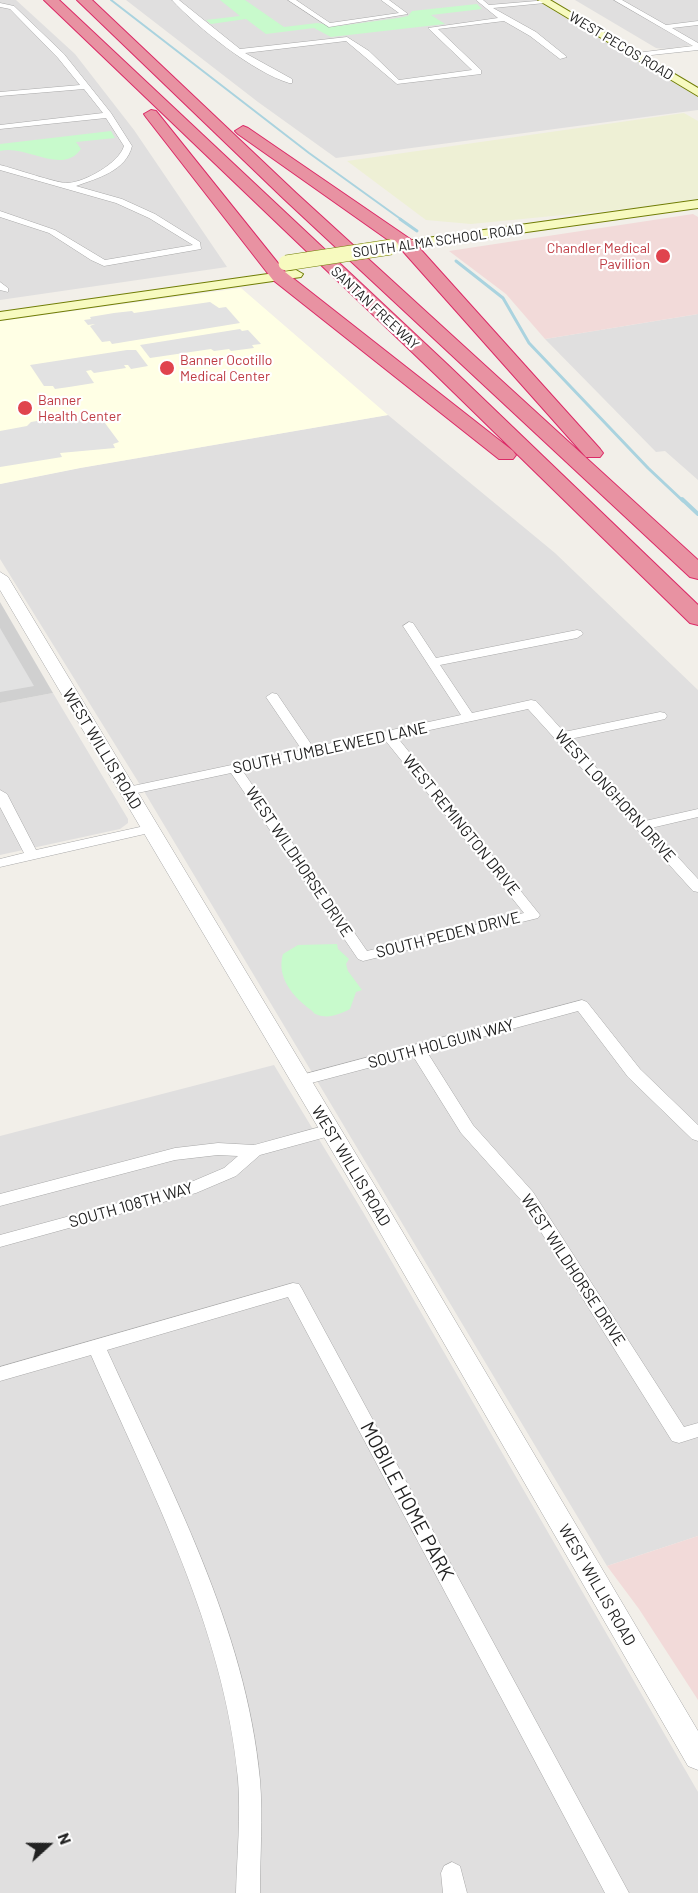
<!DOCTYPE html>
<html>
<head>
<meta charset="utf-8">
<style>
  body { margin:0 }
  #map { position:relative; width:698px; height:1893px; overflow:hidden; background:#f2efe9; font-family:Barlow,sans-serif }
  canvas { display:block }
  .north { position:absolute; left:18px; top:1815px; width:60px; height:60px; -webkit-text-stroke:4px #fff; paint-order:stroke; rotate:69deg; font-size:16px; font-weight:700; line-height:24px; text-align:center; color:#222 }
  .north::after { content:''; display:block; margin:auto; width:21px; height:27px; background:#222; clip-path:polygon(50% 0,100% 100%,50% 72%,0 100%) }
</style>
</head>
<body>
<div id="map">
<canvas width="698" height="1893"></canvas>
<div class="north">N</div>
</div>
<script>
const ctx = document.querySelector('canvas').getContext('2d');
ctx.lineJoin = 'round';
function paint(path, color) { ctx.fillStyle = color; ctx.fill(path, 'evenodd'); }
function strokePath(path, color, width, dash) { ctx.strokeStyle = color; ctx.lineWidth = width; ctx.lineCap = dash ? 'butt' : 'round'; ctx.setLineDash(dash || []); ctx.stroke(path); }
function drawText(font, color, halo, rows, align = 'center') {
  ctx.font = font + ' Barlow,sans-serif'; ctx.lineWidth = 4.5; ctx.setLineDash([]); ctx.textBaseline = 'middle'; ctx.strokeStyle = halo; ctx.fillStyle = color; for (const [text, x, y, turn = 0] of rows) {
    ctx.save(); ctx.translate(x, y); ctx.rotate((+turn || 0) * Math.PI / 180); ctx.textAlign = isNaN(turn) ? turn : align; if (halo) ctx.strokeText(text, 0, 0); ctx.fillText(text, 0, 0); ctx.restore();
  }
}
const residential = new Path2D(`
  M 0,0 L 16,0 L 75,54 L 134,130 L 227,267 L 0,300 Z
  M 126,0 L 536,0 L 698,97 L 698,110 L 336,158 L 258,102 Z
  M 575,0 L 698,0 L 698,44 L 666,49 L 656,48 Z
  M 698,314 L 698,480 L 665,451 L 656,452 L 545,339 Z
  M 388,415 L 555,553 L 698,690 L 698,1536 L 607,1566 L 142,788 L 0,559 L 0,484 L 80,468 Z
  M 53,693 L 128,819 L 128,823 L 120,829 L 0,855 L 0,703 Z
  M 274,1065 L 363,1212 L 698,1792 L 698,1893 L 0,1893 L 0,1136 Z`);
const commercial = new Path2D(`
  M 693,214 L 698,217 L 698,314 L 545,339 L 506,294 L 449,251 Z
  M 698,1536 L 698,1700 L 639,1609 L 607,1566 Z`);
const education = new Path2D(`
  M 241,288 L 388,415 L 80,468 L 0,484 L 0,321 Z`);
const religious = new Path2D(`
  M 0,602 L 53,693 L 0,703 Z`);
const farmland = new Path2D(`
  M 684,113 L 698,121 L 698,199 L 635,208 L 471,224 L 426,220 L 347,161 Z`);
const park = new Path2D(`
  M 220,0 L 245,0 L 284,27 L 317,23 L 339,26 L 398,18 L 408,16 L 412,11 L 477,4 L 482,9 L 431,15 L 445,24 L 331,37 L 314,28 L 266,34 L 246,19 L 211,24 L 206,20 L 240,16 Z
  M 111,131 L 115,138 L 76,142 L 81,149 C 62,176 26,144 0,151 L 0,144 Z
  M 337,944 L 338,949 L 349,959 L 346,964 L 348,971 L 362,990 L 356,992 L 350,1009 C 340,1014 329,1019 318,1015 C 312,1013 315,1013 311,1010 C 293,997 276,977 283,954 L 298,945 Z`);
const parking = new Path2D(`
  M 210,302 L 219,308 L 226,307 L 240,323 L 112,344 L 110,341 L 102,342 L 90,326 L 95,324 L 88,325 L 84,320 L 91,319 L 90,317 L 114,313 L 132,311 L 134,313 Z
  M 240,329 L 242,331 L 248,330 L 261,344 L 252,345 L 254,348 L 231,351 L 229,349 L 214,351 L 211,349 L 150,358 L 140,345 Z
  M 127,350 L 136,350 L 148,366 L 131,369 L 128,365 L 124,365 L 126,368 L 94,373 L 91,370 L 86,371 L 94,383 L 69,387 L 55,389 L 53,386 L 44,386 L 30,365 Z
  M 99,415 L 119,442 L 113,444 L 115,448 L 60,453 L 62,457 L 0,467 L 0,431 L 27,426 L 31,422 L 54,418 L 64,420 Z
  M 0,628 L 34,686 L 0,692 Z`);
const streamFar2 = new Path2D(`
  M 111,0 L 309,153 L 402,220`);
const streamFar1 = new Path2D(`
  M 400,219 L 417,231
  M 456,261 L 503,298 L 529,343 L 648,468 L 683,501`);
const stream = new Path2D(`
  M 682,499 L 698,514`);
const minor = new Path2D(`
  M 172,0 L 179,0 L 240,49 L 347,37 L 369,51 L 399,80 L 472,70 L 428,28 L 498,18 L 476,0 L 483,0 L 489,5 L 548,0 L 545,3 L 493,8 L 536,32 L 567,57 L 560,59 L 530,36 L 504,21 L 438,29 L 481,70 L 481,74 L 397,84 L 346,41 L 245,53 L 292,79 L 292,83 L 289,83 C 253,72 198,28 172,0 Z
  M 288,0 L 296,0 L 330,23 L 399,13 L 381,0 L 389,0 L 408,14 L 329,27 Z
  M 614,0 L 622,0 L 666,25 L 698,21 L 698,25 L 672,28 L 698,43 L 698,50 L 633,57 L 636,53 L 693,46 Z
  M 0,3 L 14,6 L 64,54 L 111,113 L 132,146 C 126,171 98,178 76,186 L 122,199 L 155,214 L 200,242 L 201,249 L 104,266 L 91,260 L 49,233 L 0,217 L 0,211 L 55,230 L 105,260 L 193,245 L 149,218 L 116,203 L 0,170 L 0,165 C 13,168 59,184 68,183 C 85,182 119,163 124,146 L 106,118 L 0,129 L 0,125 L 103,113 L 84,89 L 0,96 L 0,92 L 80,85 L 58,58 L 10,9 L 0,7 Z
  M 0,282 L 8,288 L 8,292 L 0,290 Z
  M 409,622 L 413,623 L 436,658 L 577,630 L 581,631 L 583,634 L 577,638 L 440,665 L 472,713 L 531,700 L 536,701 L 564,732 L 660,712 L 665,713 L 667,716 L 665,719 L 570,739 L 645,821 L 698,809 L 698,817 L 651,828 L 698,879 L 698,892 L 693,891 L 528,709 L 397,737 L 540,915 L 538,918 L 363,961 L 358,959 L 231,773 L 128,795 L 121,791 L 128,787 L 302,750 L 266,697 L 272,693 L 277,694 L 313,747 L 461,715 L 403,626 ZM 385,740 L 524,913 L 367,951 L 242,770 Z
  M 0,790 L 7,794 L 36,850 L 149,825 L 156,829 L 149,833 L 0,867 L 0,859 L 24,853 L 0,807 Z
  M 582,1000 L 587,1002 L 640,1069 L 698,1125 L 698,1141 L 692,1139 L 628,1077 L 578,1011 L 427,1052 L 473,1125 L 533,1192 L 684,1427 L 698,1423 L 698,1437 L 679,1443 L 672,1441 L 521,1200 L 461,1133 L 413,1056 L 300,1086 L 294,1085 L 292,1081 L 294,1077 Z
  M 331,1124 L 337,1126 L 339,1130 L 337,1134 L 260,1155 L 236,1176 L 196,1193 L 0,1247 L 0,1235 L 184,1185 L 224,1168 L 238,1156 L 218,1155 L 175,1160 L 0,1206 L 0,1194 L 175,1148 L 218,1143 L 254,1145 Z
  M 293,1283 L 299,1284 L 302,1289 L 629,1893 L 605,1893 L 288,1297 L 107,1350 C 169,1487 246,1627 260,1780 C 263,1817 260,1856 260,1893 L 236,1893 C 237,1856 241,1816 238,1779 C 224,1628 151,1491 91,1355 L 0,1381 L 0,1367 Z
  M 452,1862 L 460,1866 L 467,1893 L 443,1893 L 441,1873 L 444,1866 Z`);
const tertiary = new Path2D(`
  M 0,572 L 8,577 L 389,1209 L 698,1731 L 698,1770 L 688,1766 L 370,1215 L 0,590 Z`);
const secondary = new Path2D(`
  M 538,0 L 550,0 L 698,88 L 698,96 Z
  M 698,200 L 698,208 L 391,251 L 384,247 L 391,243 Z
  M 296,270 L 303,274 L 301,277 L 0,320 L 0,312 Z`);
const motorway = new Path2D(`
  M 44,0 L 59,0 L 449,366 L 698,605 L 698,625 L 690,623 L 435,374 Z
  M 77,0 L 92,0 L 296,193 L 698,560 L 698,579 L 690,577 L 284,199 Z
  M 151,110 L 156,111 L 285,272 L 513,451 L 516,455 L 513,459 L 499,459 L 273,280 L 146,117 L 144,114 Z
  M 243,126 L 248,128 L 413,241 L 600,449 L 603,453 L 600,457 L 586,457 L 401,249 L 238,134 L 235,131 Z`);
const secondaryBridge = new Path2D(`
  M 286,263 L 391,247`);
const markers = [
  [663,256,8,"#e0444e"],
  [167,368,8,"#e0444e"],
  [25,408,8,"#e0444e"]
];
const farStreetnames = [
  ["WEST PECOS ROAD",621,46,31],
  ["SOUTH ALMA SCHOOL ROAD",438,241,-8],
  ["SANTAN FREEWAY",375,308,43]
];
const farHealthnames = [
  ["Chandler Medical",650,248,"right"],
  ["Pavillion",650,264,"right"],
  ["Banner Ocotillo",180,360],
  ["Medical Center",180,376],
  ["Banner",38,400],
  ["Health Center",38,416]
];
const streetNames = [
  ["SOUTH TUMBLEWEED LANE",330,748,-12],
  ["WEST WILLIS ROAD",102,749,59],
  ["WEST LONGHORN DRIVE",615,796,48],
  ["WEST REMINGTON DRIVE",461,825,51],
  ["WEST WILDHORSE DRIVE",299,862,56],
  ["SOUTH PEDEN DRIVE",448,935,-14],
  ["SOUTH HOLGUIN WAY",441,1044,-15],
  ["WEST WILLIS ROAD",351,1166,59],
  ["SOUTH 108TH WAY",131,1205,-16],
  ["WEST WILDHORSE DRIVE",573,1270,57],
  ["WEST WILLIS ROAD",597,1585,60]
];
const nearStreetnames = [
  ["MOBILE HOME PARK",407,1501,62]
];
paint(residential, '#e0dfdf');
paint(commercial, '#f2dad9');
paint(education, '#ffffe5');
paint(religious, '#d0d0d0');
paint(farmland, '#eef0d5');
paint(park, '#c8facc');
paint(parking, '#e2e2e2');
strokePath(streamFar2, '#aad3df', 2);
strokePath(streamFar1, '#aad3df', 3);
strokePath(stream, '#aad3df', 4);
strokePath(minor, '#a9a9a9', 1);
strokePath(tertiary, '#a9a9a9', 1);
strokePath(secondary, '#707d05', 2);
strokePath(motorway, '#dc2a67', 2);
paint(minor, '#fff');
paint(tertiary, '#fff');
paint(secondary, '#f7fabf');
paint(motorway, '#e892a2');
strokePath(secondaryBridge, '#707d05', 16, []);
strokePath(secondaryBridge, '#f7fabf', 15);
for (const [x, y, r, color] of markers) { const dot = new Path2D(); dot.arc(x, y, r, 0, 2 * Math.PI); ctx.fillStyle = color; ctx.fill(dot); strokePath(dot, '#fff', 2); }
drawText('14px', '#222', '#fff', farStreetnames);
drawText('14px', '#be3a42', '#fff', farHealthnames, 'left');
drawText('16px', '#222', '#fff', streetNames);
drawText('20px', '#222', '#fff', nearStreetnames);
</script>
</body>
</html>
